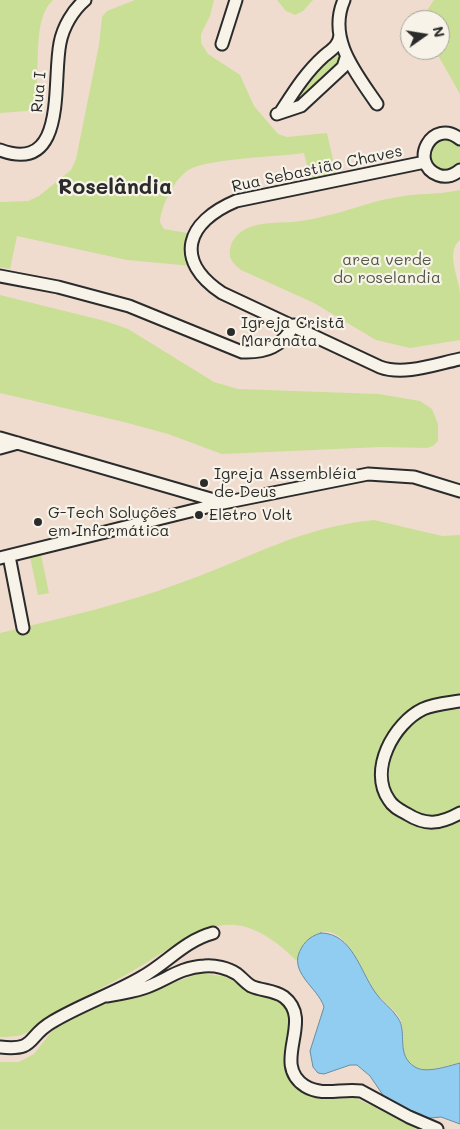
<!DOCTYPE html>
<html>
<head>
<meta charset="utf-8">
<style>
  body { margin:0 }
  #map { position:relative; width:460px; height:1129px; overflow:hidden; background:#efdcce; font-family:Mali,sans-serif }
  canvas { display:block }
  .north { position:absolute; left:400px; top:10px; width:50px; height:50px; box-sizing:border-box; background:#f7f3e8; border:1px solid #a5a39c; border-radius:50%; rotate:77deg; font-size:14px; font-weight:700; line-height:20px; text-align:center; color:#2b2b2b }
  .north::after { content:''; display:block; margin:auto; width:18px; height:22px; background:#2b2b2b; clip-path:polygon(50% 0,100% 100%,50% 72%,0 100%) }
</style>
</head>
<body>
<div id="map">
<canvas width="460" height="1129"></canvas>
<div class="north">N</div>
</div>
<script>
const ctx = document.querySelector('canvas').getContext('2d');
ctx.lineJoin = 'round';
function paint(path, color) { ctx.fillStyle = color; ctx.fill(path, 'evenodd'); }
function strokePath(path, color, width, dash) { ctx.strokeStyle = color; ctx.lineWidth = width; ctx.lineCap = dash ? 'butt' : 'round'; ctx.setLineDash(dash || []); ctx.stroke(path); }
function drawText(font, color, halo, rows, align = 'center') {
  ctx.font = font + ' Mali,sans-serif'; ctx.lineWidth = 4.5; ctx.setLineDash([]); ctx.textBaseline = 'middle'; ctx.strokeStyle = halo; ctx.fillStyle = color; for (const [text, x, y, turn = 0] of rows) {
    ctx.save(); ctx.translate(x, y); ctx.rotate((+turn || 0) * Math.PI / 180); ctx.textAlign = isNaN(turn) ? turn : align; if (halo) ctx.strokeText(text, 0, 0); ctx.fillText(text, 0, 0); ctx.restore();
  }
}
const green = new Path2D(`
  M 0,0 L 53,0 C 26,24 48,98 27,111 L 0,113 Z
  M 135,0 L 214,0 L 210,16 L 201,34 L 201,43 L 208,54 L 240,75 L 254,106 L 278,134 L 287,137 L 327,133 L 336,173 L 310,178 L 304,153 C 276,157 213,158 190,169 C 175,177 161,206 160,222 L 164,229 L 187,233 L 186,251 L 192,266 L 127,260 L 17,236 L 10,269 L 0,267 L 0,202 L 28,201 L 39,196 L 71,170 L 76,159 L 99,45 L 102,17 L 107,11 Z
  M 277,0 L 313,0 L 303,11 L 295,15 L 286,11 Z
  M 434,0 L 460,0 L 460,94 L 435,50 L 440,50 L 440,20 L 425,20 L 426,12 Z
  M 334,50 L 345,62 L 307,100 L 296,90 Z
  M 437,137 L 460,142 L 460,167 L 442,174 L 426,160 Z
  M 460,190 L 460,240 C 445,252 459,278 460,293 C 460,308 460,324 460,340 L 410,348 L 376,340 L 314,303 L 241,270 C 232,263 227,257 231,245 C 240,221 272,223 292,222 C 303,221 315,219 325,216 C 348,211 369,202 392,198 C 414,193 438,195 460,190 Z
  M 0,295 L 105,321 L 128,329 L 214,382 L 238,389 L 379,394 L 420,401 L 432,409 L 438,424 L 438,441 L 433,446 L 427,448 L 381,447 L 222,454 L 168,434 L 124,422 L 0,393 Z
  M 374,520 L 442,536 L 460,535 L 460,1063 C 446,1065 424,1075 412,1065 C 397,1052 408,1032 399,1017 C 393,1008 382,1001 375,992 C 363,974 343,914 312,937 C 303,943 297,951 298,962 C 231,895 200,931 134,970 C 108,986 80,998 53,1013 C 27,1027 37,1037 0,1037 L 0,633 C 62,618 124,604 183,582 C 250,558 301,527 374,520 Z
  M 41,555 L 49,593 L 38,595 L 30,557 Z
  M 201,973 L 226,977 L 247,988 L 283,1001 L 292,1017 L 286,1055 L 318,1096 L 329,1099 L 355,1098 L 423,1129 L 0,1129 L 0,1062 L 19,1062 L 34,1054 L 55,1027 L 105,1002 L 137,995 Z`);
const water = new Path2D(`
  M 321,933 C 352,933 360,971 375,992 C 381,1002 392,1008 398,1018 C 408,1032 395,1055 415,1067 C 426,1074 448,1066 460,1063 L 460,1124 L 441,1117 L 420,1119 L 385,1098 L 370,1076 L 357,1065 L 350,1065 L 324,1074 L 318,1073 L 313,1067 L 310,1051 L 324,1007 C 318,987 286,972 302,947 C 306,940 313,935 321,933 Z`);
const minor = new Path2D(`
  M 344,0 C 327,39 356,73 377,104
  M 222,44 L 236,0
  M 280,113 C 293,93 305,73 324,56 C 331,50 339,46 340,35
  M 277,114 L 301,106 L 343,67 L 346,58
  M 460,139 C 432,117 408,163 438,175 C 446,178 453,176 460,170
  M 0,150 C 68,175 52,82 60,43 C 63,27 73,10 85,0
  M 425,162 L 236,201 C 186,222 173,260 222,293 L 380,367 C 404,376 436,364 460,359
  M 0,276 L 58,287 L 129,306 L 242,352 C 266,353 282,347 294,325
  M 0,438 L 221,502
  M 0,448 L 18,443
  M 9,556 L 23,628
  M 0,558 L 223,503 L 368,474 L 414,477 L 460,491
  M 460,701 C 448,703 434,704 423,709 C 394,723 368,770 389,800 C 393,807 400,810 407,814 C 426,826 440,824 460,813
  M 107,996 C 119,994 132,992 144,988 C 165,981 180,967 204,966 C 215,965 228,968 237,974 C 242,978 246,983 251,986 C 262,991 274,990 284,997 C 315,1021 270,1063 305,1086 C 323,1097 342,1088 361,1091 L 409,1117 L 437,1129
  M 0,1047 C 37,1051 26,1037 52,1022 C 80,1005 113,994 142,977 C 167,963 184,941 213,933`);
const markers = [
  [231,332,5,"#2b2b2b"],
  [204,483,5,"#2b2b2b"],
  [199,515,5,"#2b2b2b"],
  [38,522,5,"#2b2b2b"]
];
const streetNames = [
  ["Rua I",39,92,-85],
  ["Rua Sebastião Chaves",317,169,-12]
];
const parkNames = [
  ["area verde",387,260],
  ["do roselandia",387,278]
];
const poiNames = [
  ["Igreja Cristã",241,323],
  ["Maranata",241,341],
  ["Igreja Assembléia",214,474],
  ["de Deus",214,492],
  ["G-Tech Soluções",48,513],
  ["em Informática",48,531],
  ["Eletro Volt",209,515]
];
const districtNames = [
  ["Roselândia",115,188]
];
paint(green, '#c9df95');
paint(water, '#91ccf1');
strokePath(water, '#688ca2', 1);
strokePath(minor, '#2b2b2b', 15);
strokePath(minor, '#f7f3e8', 11);
for (const [x, y, r, color] of markers) { const dot = new Path2D(); dot.arc(x, y, r, 0, 2 * Math.PI); ctx.fillStyle = color; ctx.fill(dot); strokePath(dot, '#f7f3e8', 2); }
drawText('16px', '#2b2b2b', '#f7f3e8', streetNames);
drawText('16px', '#525846', '#f7f3e8', parkNames);
drawText('16px', '#2b2b2b', '#f7f3e8', poiNames, 'left');
drawText('bold 21px', '#2b2b2b', '#f7f3e8', districtNames);
</script>
</body>
</html>
